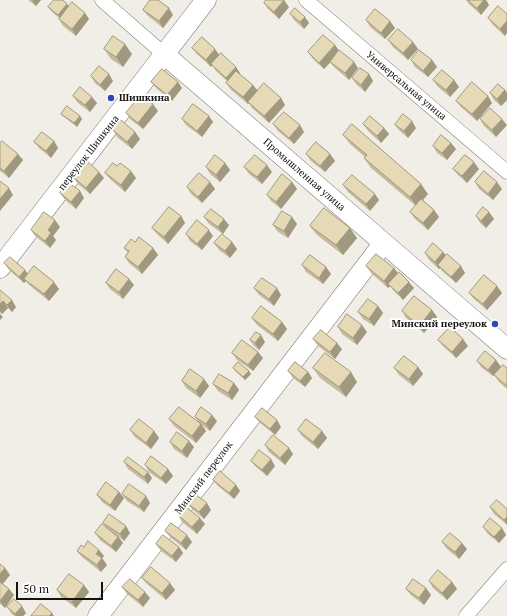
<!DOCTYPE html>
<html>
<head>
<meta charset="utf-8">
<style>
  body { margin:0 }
  #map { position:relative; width:507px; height:616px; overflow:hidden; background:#f0eee7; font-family:"PT Serif",serif }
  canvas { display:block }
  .scale { position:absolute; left:16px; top:582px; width:87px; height:18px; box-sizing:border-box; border:2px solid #131310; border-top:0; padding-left:5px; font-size:12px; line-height:14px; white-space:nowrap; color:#131310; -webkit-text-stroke:3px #fff; paint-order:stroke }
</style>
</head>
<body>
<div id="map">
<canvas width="507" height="616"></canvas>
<div class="scale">50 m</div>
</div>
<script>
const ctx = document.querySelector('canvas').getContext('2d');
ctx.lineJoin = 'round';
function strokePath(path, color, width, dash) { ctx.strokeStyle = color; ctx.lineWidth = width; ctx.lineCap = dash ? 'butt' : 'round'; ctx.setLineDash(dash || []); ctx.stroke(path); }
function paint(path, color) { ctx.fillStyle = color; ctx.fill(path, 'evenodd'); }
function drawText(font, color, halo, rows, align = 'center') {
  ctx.font = font + ' "PT Serif",serif'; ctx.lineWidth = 4; ctx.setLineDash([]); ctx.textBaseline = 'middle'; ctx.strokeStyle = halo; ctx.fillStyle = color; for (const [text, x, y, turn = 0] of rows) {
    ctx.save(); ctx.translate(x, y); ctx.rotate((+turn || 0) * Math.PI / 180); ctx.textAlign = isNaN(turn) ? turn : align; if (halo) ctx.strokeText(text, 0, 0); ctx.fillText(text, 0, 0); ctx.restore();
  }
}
const street = new Path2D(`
  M 102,0 L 165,55
  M 306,0 L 507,172
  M 466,616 L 507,569`);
const secondary = new Path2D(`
  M 165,55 L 507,349
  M 0,268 L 206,0
  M 98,616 L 383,244`);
const wall = new Path2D(`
  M 28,0 L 41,0 L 36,6 Z
  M 466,0 L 486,0 L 489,5 L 481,15 L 469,4 Z
  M 264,3 L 289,7 L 279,19 L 268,9 Z
  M 69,6 L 85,13 L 89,19 L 76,36 L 63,26 L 59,19 L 59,18 L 53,13 L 48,7 Z
  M 498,6 L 505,36 L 493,25 L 488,18 Z
  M 143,10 L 173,15 L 163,28 L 148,16 Z
  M 290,14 L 305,17 L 309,23 L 304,29 L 295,21 Z
  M 366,20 L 395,28 L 385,39 L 370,27 Z
  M 388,40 L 413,42 L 418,49 L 408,60 L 393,47 Z
  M 192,48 L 219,55 L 240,73 L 240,74 L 258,91 L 281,98 L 285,105 L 269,123 L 252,108 L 249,103 L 248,104 L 231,90 L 226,83 L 228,82 L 216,71 L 212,65 L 211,67 L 197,54 Z
  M 104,49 L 132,54 L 123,67 L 111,59 Z
  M 339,51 L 354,62 L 358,68 L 349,80 L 335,68 L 330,62 L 324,69 L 313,59 L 308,52 Z
  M 411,60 L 432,60 L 437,67 L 428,77 L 415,67 Z
  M 369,74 L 373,81 L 365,92 L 357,85 L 352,78 Z
  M 91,76 L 113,81 L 105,91 L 95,83 Z
  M 433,80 L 454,80 L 459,87 L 450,97 L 438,87 Z
  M 151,82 L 178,82 L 182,88 L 172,101 L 156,88 Z
  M 505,90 L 507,93 L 507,100 L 501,106 L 494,100 L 490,93 Z
  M 73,96 L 97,103 L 90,112 L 78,103 Z
  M 488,96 L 492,103 L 477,121 L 461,107 L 456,101 Z
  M 158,111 L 143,129 L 131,120 L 126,113 Z
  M 61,114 L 80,116 L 82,119 L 77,127 L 64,117 Z
  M 209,116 L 213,122 L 202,137 L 186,125 L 182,119 Z
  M 480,119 L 507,125 L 496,137 L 484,126 Z
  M 273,124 L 304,132 L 294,144 L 278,131 Z
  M 363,124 L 384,128 L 389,134 L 381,143 L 368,131 Z
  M 395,125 L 416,128 L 408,138 L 400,131 Z
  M 113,130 L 135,132 L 140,139 L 132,149 L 117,137 Z
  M 343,135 L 428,194 L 423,200 L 434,210 L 439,217 L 428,230 L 415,219 L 410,212 L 416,206 L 371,168 L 364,158 L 365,157 L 350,144 Z
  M 54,141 L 58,148 L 51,158 L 39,148 L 34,142 Z
  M 0,143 L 23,160 L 9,178 L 0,171 Z
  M 451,143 L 456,149 L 447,160 L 437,153 L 433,146 Z
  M 306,154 L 330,154 L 335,161 L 325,172 L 311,161 Z
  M 225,163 L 230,170 L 220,182 L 210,174 L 206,167 Z
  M 117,166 L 136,178 L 125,192 L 110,179 L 105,173 Z
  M 244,167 L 272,172 L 262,184 L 249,174 Z
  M 453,169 L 479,169 L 467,183 L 458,175 Z
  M 73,177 L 104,178 L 90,194 L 78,184 Z
  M 210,182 L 215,189 L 202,203 L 191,194 L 187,187 Z
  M 292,182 L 297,189 L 281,209 L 271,201 L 267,195 Z
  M 475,182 L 502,189 L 493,200 L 479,189 Z
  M 343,185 L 379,200 L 370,211 L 348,192 Z
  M 80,191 L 84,198 L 76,209 L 65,200 L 60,193 Z
  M 489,212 L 494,219 L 486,228 L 480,223 L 476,216 Z
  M 181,216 L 185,223 L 168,244 L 157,234 L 152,228 Z
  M 204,217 L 229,225 L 223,234 L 209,224 Z
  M 292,217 L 297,224 L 288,238 L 278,232 L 273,225 Z
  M 310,226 L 357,238 L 343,255 L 317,235 Z
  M 60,227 L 53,236 L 56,240 L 50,248 L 35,236 L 31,230 Z
  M 186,234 L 213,236 L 202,250 L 190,241 Z
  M 135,242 L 153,248 L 158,255 L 142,274 L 129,263 L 125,257 L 128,253 L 124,248 Z
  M 232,242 L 237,249 L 230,258 L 219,250 L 214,243 Z
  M 443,252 L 446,255 L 465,273 L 456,283 L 442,271 L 440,268 L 439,269 L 429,260 L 425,253 Z
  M 4,263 L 28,274 L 59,289 L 49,301 L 29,285 L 26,281 L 24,283 L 9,270 Z
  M 302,265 L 326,267 L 331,274 L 323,284 L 306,272 Z
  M 366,266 L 394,268 L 398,273 L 414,288 L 403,300 L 393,290 L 390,286 L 388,288 L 371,273 Z
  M 129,279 L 134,285 L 123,299 L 110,289 L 106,283 Z
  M 497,286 L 502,293 L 487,310 L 474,299 L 469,293 Z
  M 254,288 L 281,295 L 274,306 L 259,295 Z
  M 0,290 L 16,307 L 12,312 L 8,308 L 2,314 L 0,312 Z
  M 378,306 L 383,313 L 374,326 L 363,319 L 358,312 Z
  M 432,310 L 437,317 L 424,333 L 406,318 L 402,311 Z
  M 252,318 L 282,322 L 287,329 L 278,341 L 257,325 Z
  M 338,327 L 367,332 L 357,345 L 342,334 Z
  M 313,339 L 342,349 L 335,359 L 318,346 Z
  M 250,340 L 265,342 L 259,350 L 254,346 Z
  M 438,340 L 468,346 L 456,358 L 443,346 Z
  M 232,353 L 263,358 L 253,371 L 237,360 Z
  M 496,360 L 501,367 L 493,376 L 482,368 L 477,361 Z
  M 418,367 L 423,374 L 413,386 L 399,375 L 394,368 Z
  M 233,368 L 251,374 L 245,380 L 235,371 Z
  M 313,368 L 357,382 L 346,397 L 320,378 Z
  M 507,368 L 507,389 L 499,382 L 494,375 Z
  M 288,371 L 308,372 L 312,378 L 305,387 L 293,378 Z
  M 204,379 L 209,386 L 200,398 L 186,388 L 182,381 Z
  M 234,383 L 239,390 L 232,400 L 218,391 L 213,384 Z
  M 195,417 L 217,421 L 210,431 L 202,425 L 206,431 L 196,443 L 174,426 L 169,419 L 198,421 Z
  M 255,417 L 281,427 L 275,435 L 260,423 Z
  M 130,430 L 154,431 L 159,438 L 151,449 L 135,437 Z
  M 298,430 L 322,431 L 327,438 L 318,449 L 302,436 Z
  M 170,442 L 194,447 L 187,458 L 174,449 Z
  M 265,445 L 293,454 L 285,465 L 269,452 Z
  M 251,461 L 275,466 L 267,476 L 256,467 Z
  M 124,462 L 152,478 L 148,484 L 128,469 Z
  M 145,465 L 168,469 L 173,476 L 166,484 L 149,472 Z
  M 213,480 L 236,485 L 240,491 L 234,499 L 218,486 Z
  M 119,492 L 124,498 L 115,511 L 102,502 L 97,495 Z
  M 122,494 L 150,503 L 144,512 L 127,501 Z
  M 187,503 L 211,510 L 204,519 L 192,509 Z
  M 490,507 L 507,509 L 507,525 L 494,514 Z
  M 178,515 L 205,524 L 197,534 L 182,522 Z
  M 103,523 L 130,533 L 124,541 L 119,537 L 123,543 L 116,552 L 100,540 L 95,533 L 106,527 Z
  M 483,527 L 502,528 L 506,535 L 499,543 L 488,534 Z
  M 165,531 L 192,542 L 186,550 L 170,537 Z
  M 442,542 L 467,549 L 459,559 L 447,549 Z
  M 156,544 L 179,547 L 183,553 L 176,562 L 161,551 Z
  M 84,547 L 99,550 L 104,556 L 102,558 L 107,565 L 101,572 L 82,557 L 77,551 Z
  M 0,564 L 5,568 L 10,575 L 3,584 L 9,589 L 14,595 L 5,608 L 0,604 Z
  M 142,578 L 175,590 L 166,600 L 147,584 Z
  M 429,581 L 452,582 L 457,589 L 447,600 L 433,588 Z
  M 84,585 L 89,592 L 76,608 L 61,597 L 57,590 Z
  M 122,587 L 150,598 L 143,607 L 127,594 Z
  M 426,588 L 431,595 L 424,605 L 411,595 L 406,589 Z
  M 7,607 L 26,613 L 23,616 L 14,616 L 11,613 Z`);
const shadedWall = new Path2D(`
  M 32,0 L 41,0 L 36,6 Z
  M 284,0 L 289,7 L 279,19 L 274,12 Z
  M 484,0 L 486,0 L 489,5 L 481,15 L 477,8 Z
  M 67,4 L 72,10 L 63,22 L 58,15 Z
  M 169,8 L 173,15 L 163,28 L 159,21 Z
  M 85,13 L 89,19 L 76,36 L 72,29 Z
  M 305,17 L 309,23 L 304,29 L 300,22 Z
  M 390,21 L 395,28 L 385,39 L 381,33 Z
  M 507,21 L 507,33 L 505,36 L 500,29 Z
  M 413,42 L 418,49 L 408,60 L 403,53 Z
  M 125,44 L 132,54 L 123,67 L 116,57 Z
  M 335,45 L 340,52 L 324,69 L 319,63 Z
  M 215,49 L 220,56 L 211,67 L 206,60 Z
  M 432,60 L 437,67 L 428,77 L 423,71 Z
  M 354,62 L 358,68 L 349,80 L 345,73 Z
  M 236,67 L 240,73 L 230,84 L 226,78 Z
  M 109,74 L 113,81 L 105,91 L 100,85 Z
  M 369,74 L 373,81 L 365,92 L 361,85 Z
  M 454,80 L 459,87 L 450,97 L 446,90 Z
  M 178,82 L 182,88 L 172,101 L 167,95 Z
  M 253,85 L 258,91 L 248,102 L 249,103 L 248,104 L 243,97 Z
  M 505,90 L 507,93 L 507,100 L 501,106 L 497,99 Z
  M 488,96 L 492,103 L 477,121 L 472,114 Z
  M 92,97 L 97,103 L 90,112 L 85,105 Z
  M 281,98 L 285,105 L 269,123 L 264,116 Z
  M 153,104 L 158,111 L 143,129 L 138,123 Z
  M 80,116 L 82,119 L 77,127 L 74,123 Z
  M 209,116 L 213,122 L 202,137 L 197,131 Z
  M 502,119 L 507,125 L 496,137 L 492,130 Z
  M 412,121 L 416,128 L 408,138 L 404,131 Z
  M 300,125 L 304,132 L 294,144 L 289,138 Z
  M 384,128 L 389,134 L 381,143 L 377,136 Z
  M 135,132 L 140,139 L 132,149 L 127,142 Z
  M 54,141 L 58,148 L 51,158 L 46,151 Z
  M 451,143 L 456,149 L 447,160 L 442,153 Z
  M 18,154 L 23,160 L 9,178 L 4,171 Z
  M 330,154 L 335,161 L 325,172 L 320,166 Z
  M 474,162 L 479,169 L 467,183 L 462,176 Z
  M 225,163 L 230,170 L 220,182 L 216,175 Z
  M 267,165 L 272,172 L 262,184 L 257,177 Z
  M 131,171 L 136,178 L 125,192 L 121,185 Z
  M 99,172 L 104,178 L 90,194 L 86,188 Z
  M 210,182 L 215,189 L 202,203 L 198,197 Z
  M 292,182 L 297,189 L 281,209 L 276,202 Z
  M 497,182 L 502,189 L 493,200 L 488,194 Z
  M 421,184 L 428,194 L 417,207 L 410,197 Z
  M 9,188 L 13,195 L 0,211 L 0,199 Z
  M 80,191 L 84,198 L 76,209 L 71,202 Z
  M 375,194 L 379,200 L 370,211 L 366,204 Z
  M 434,210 L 439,217 L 428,230 L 423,223 Z
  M 489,212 L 494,219 L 486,228 L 481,221 Z
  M 181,216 L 185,223 L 168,244 L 164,237 Z
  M 292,217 L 297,224 L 288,238 L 284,231 Z
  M 224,219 L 229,225 L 223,234 L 218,227 Z
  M 55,220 L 60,227 L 53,236 L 56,240 L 50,248 L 45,241 L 48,230 Z
  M 350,228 L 357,238 L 343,255 L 336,245 Z
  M 209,230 L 213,236 L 202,250 L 197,244 Z
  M 232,242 L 237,249 L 230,258 L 225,251 Z
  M 153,248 L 158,255 L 142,274 L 138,267 Z
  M 443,252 L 448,258 L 438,265 L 440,268 L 439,269 L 435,262 Z
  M 461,266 L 465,273 L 456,283 L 451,277 Z
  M 326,267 L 331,274 L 323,284 L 319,278 Z
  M 394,268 L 399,275 L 388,284 L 390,286 L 388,288 L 384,281 Z
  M 25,270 L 30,277 L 24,279 L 26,281 L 24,283 L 19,277 Z
  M 129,279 L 134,285 L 123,299 L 119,292 Z
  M 54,282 L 59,289 L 49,301 L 44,294 Z
  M 409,282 L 414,288 L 403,300 L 398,293 Z
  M 497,286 L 502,293 L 487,310 L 483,304 Z
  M 277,288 L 281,295 L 274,306 L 269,299 Z
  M 12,300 L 16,307 L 12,312 L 7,305 Z
  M 3,301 L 8,308 L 2,314 L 0,311 L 0,304 Z
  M 378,306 L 383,313 L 374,326 L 369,319 Z
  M 432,310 L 437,317 L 424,333 L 419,326 Z
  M 0,314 L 3,317 L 0,320 Z
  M 282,322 L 287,329 L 278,341 L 273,334 Z
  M 362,325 L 367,332 L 357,345 L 353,338 Z
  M 261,335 L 265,342 L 259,350 L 255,343 Z
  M 463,339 L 468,346 L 456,358 L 452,352 Z
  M 337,343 L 342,349 L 335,359 L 330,352 Z
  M 258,352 L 263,358 L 253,371 L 248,365 Z
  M 496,360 L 501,367 L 493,376 L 488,370 Z
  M 418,367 L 423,374 L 413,386 L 409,379 Z
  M 249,371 L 251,374 L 245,380 L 243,377 Z
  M 308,372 L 312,378 L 305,387 L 300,381 Z
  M 351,372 L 357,382 L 346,397 L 339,387 Z
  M 204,379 L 209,386 L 200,398 L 196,391 Z
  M 234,383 L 239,390 L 232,400 L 228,393 Z
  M 212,415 L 217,421 L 210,431 L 206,424 Z
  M 277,420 L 281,427 L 275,435 L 270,429 Z
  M 201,424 L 206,431 L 196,443 L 192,436 Z
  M 154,431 L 159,438 L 151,449 L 146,443 Z
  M 322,431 L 327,438 L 318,449 L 313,442 Z
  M 189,441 L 194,447 L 187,458 L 182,451 Z
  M 289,448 L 293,454 L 285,465 L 280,458 Z
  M 271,459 L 275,466 L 267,476 L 262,470 Z
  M 168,469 L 173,476 L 166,484 L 161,478 Z
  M 148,472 L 152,478 L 148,484 L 144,477 Z
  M 236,485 L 240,491 L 234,499 L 229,493 Z
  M 119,492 L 124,498 L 115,511 L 110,505 Z
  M 146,496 L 150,503 L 144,512 L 139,506 Z
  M 207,503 L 211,510 L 204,519 L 199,512 Z
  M 507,517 L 507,525 L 504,520 Z
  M 200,518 L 205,524 L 197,534 L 192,527 Z
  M 126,526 L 130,533 L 124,541 L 120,534 Z
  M 502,528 L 506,535 L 499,543 L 494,537 Z
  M 187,535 L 192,542 L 186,550 L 181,543 Z
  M 118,537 L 123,543 L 116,552 L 111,546 Z
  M 462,543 L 467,549 L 459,559 L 455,552 Z
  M 179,547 L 183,553 L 176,562 L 172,556 Z
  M 99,550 L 104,556 L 102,558 L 107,565 L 101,572 L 97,565 L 96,554 Z
  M 5,568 L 10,575 L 0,587 L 0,574 Z
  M 452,582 L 457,589 L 447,600 L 442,593 Z
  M 170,583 L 175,590 L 166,600 L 162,593 Z
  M 84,585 L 89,592 L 76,608 L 72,602 Z
  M 426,588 L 431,595 L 424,605 L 419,598 Z
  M 9,589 L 14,595 L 5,608 L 0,601 Z
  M 145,592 L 150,598 L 143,607 L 138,600 Z
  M 22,606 L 26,613 L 23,616 L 16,616 L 15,614 Z
  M 52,613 L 54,616 L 49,616 Z`);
const building = new Path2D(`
  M 54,0 L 63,0 L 67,4 L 58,15 L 48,7 Z
  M 150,0 L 158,0 L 169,8 L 159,21 L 143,10 Z
  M 266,0 L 284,0 L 274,12 L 264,3 Z
  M 468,0 L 484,0 L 477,8 Z
  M 72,2 L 85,13 L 72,29 L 59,19 Z
  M 498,6 L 507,14 L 507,21 L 500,29 L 488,18 Z
  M 295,8 L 305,17 L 300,22 L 290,14 Z
  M 375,9 L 390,21 L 381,33 L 366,20 Z
  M 398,29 L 413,42 L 403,53 L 388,40 Z
  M 323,35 L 335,45 L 319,63 L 308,52 Z
  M 113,36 L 125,44 L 116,57 L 104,49 Z
  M 202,37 L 215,49 L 206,60 L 192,48 Z
  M 339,50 L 354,62 L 345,73 L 330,62 Z
  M 419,50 L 432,60 L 423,71 L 411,60 Z
  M 221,53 L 236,67 L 226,78 L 211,64 Z
  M 99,66 L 109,74 L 100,85 L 91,76 Z
  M 360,68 L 369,74 L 361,85 L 352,78 Z
  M 162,69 L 178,82 L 167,95 L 151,82 Z
  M 442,70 L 454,80 L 446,90 L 433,80 Z
  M 236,71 L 253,85 L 243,97 L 226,83 Z
  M 472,82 L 488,96 L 472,114 L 456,101 Z
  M 264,83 L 281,98 L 264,116 L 248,102 Z
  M 498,84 L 505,90 L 497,99 L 490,93 Z
  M 80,87 L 92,97 L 85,105 L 73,96 Z
  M 141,95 L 153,104 L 138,123 L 126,113 Z
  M 193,104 L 209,116 L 197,131 L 182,119 Z
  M 67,106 L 80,116 L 74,123 L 61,114 Z
  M 490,108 L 502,119 L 492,130 L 480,119 Z
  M 284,112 L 300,125 L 289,138 L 273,124 Z
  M 403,114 L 412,121 L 404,131 L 395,125 Z
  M 370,116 L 384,128 L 377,136 L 363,124 Z
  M 121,120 L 135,132 L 127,142 L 113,130 Z
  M 352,124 L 421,184 L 410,197 L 364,158 L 367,155 L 343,135 Z
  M 42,132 L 54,141 L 46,151 L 34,142 Z
  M 441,135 L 451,143 L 442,153 L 433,146 Z
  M 2,141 L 18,154 L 4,171 L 0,168 L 0,143 Z
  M 316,142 L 330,154 L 320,166 L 306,154 Z
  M 215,155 L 225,163 L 216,175 L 206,167 Z
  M 255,155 L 267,165 L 257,177 L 244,167 Z
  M 465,155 L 474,162 L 462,176 L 453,169 Z
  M 87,161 L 99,172 L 86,188 L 73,177 Z
  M 113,163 L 117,166 L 120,163 L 131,171 L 121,185 L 105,173 Z
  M 484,171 L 497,182 L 488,194 L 475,182 Z
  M 199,173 L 210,182 L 198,197 L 187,187 Z
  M 282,174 L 292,182 L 276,202 L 267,195 Z
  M 352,175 L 375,194 L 366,204 L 343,185 Z
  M 0,181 L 9,188 L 0,199 Z
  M 68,182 L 80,191 L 71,202 L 60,193 Z
  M 421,199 L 434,210 L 423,223 L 410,212 Z
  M 169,207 L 181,216 L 164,237 L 152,228 Z
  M 483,207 L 489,212 L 481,221 L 476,216 Z
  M 324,208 L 350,228 L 336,245 L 310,226 Z
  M 211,209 L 224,219 L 218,227 L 204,217 Z
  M 282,211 L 292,217 L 284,231 L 273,225 Z
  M 44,212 L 55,220 L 48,230 L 51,233 L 45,241 L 31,230 Z
  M 197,220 L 209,230 L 197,244 L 186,234 Z
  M 222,234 L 232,242 L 225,251 L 214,243 Z
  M 139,237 L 153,248 L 138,267 L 125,257 L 129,251 L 124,248 L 131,239 L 135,242 Z
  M 433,243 L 443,252 L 435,262 L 425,253 Z
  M 376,254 L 394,268 L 384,281 L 366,266 Z
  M 447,254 L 461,266 L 451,277 L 438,265 Z
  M 310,255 L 326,267 L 319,278 L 302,265 Z
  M 10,257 L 25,270 L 19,277 L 4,263 Z
  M 34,266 L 54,282 L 44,294 L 24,279 Z
  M 116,269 L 129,279 L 119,292 L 106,283 Z
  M 399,272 L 409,282 L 398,293 L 388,284 Z
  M 484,275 L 497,286 L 483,304 L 469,293 Z
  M 262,278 L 277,288 L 269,299 L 254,288 Z
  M 0,290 L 12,300 L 7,305 L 3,301 L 0,304 Z
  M 414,296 L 432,310 L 419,326 L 402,311 Z
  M 368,299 L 378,306 L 369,319 L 358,312 Z
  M 261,306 L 282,322 L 273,334 L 252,318 Z
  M 347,314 L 362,325 L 353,338 L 338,327 Z
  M 450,327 L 463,339 L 452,352 L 438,340 Z
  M 321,330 L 337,343 L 330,352 L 313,339 Z
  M 256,332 L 261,335 L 255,343 L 250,340 Z
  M 242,340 L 258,352 L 248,365 L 232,353 Z
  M 485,351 L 496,360 L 488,370 L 477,361 Z
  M 325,353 L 351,372 L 339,387 L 313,368 Z
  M 404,356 L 418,367 L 409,379 L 394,368 Z
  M 238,362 L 249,371 L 243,377 L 233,368 Z
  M 295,362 L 308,372 L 300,381 L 288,371 Z
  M 503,365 L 507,368 L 507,386 L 494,375 Z
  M 190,369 L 204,379 L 196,391 L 182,381 Z
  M 219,374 L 234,383 L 228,393 L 213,384 Z
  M 179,407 L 201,424 L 192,436 L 169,419 Z
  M 201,407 L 212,415 L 206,424 L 195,417 Z
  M 262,408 L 277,420 L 270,429 L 255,417 Z
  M 139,419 L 154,431 L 146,443 L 130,430 Z
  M 306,419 L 322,431 L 313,442 L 298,430 Z
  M 177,432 L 189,441 L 182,451 L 170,442 Z
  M 273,435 L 289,448 L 280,458 L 265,445 Z
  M 259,450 L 271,459 L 262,470 L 251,461 Z
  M 151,456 L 168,469 L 161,478 L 145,465 Z
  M 128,457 L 148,472 L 144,477 L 124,462 Z
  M 220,471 L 236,485 L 229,493 L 213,480 Z
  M 106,482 L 119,492 L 110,505 L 97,495 Z
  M 129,484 L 146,496 L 139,506 L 122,494 Z
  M 195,494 L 207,503 L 199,512 L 187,503 Z
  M 497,500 L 507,509 L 507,517 L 504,520 L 490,507 Z
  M 185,506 L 200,518 L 192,527 L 178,515 Z
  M 109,514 L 126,526 L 120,534 L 103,523 Z
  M 490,518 L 502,528 L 494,537 L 483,527 Z
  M 171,523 L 187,535 L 181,543 L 165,531 Z
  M 102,524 L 118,537 L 111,546 L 95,533 Z
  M 450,533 L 462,543 L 455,552 L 442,542 Z
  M 163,535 L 179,547 L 172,556 L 156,544 Z
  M 88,541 L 99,550 L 96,554 L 102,558 L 97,565 L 77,551 L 81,545 L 84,547 Z
  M 0,564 L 5,568 L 0,574 Z
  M 151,567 L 170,583 L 162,593 L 142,578 Z
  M 438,570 L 452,582 L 442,593 L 429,581 Z
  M 69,574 L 84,585 L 72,602 L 57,590 Z
  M 130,579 L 145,592 L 138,600 L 122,587 Z
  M 413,579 L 426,588 L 419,598 L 406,589 Z
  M 0,582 L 9,589 L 0,601 Z
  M 14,599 L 22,606 L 15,614 L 7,607 Z
  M 41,604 L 52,613 L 49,616 L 31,616 Z`);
const markers = [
  [111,98,4,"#3246b8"],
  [495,324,4,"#3246b8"]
];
const streetNames = [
  ["Универсальная улица",406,86,40],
  ["переулок Шишкина",89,153,-52],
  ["Промышленная улица",304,175,41],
  ["Минский переулок",204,478,-53]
];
const poiNames = [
  ["Шишкина",119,98],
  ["Минский переулок",487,324,"right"]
];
strokePath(street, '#818079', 15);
strokePath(secondary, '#818079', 21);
strokePath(street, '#fff', 14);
strokePath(secondary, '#fff', 20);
paint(wall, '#c5bb9c');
paint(shadedWall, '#a0997f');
paint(building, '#e5dab5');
strokePath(building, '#a0997f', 1);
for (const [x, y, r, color] of markers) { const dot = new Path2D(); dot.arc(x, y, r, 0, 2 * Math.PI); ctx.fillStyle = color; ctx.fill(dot); strokePath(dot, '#fff', 1.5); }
drawText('10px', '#131310', '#fff', streetNames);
drawText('bold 10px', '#131310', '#fff', poiNames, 'left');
</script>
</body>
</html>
